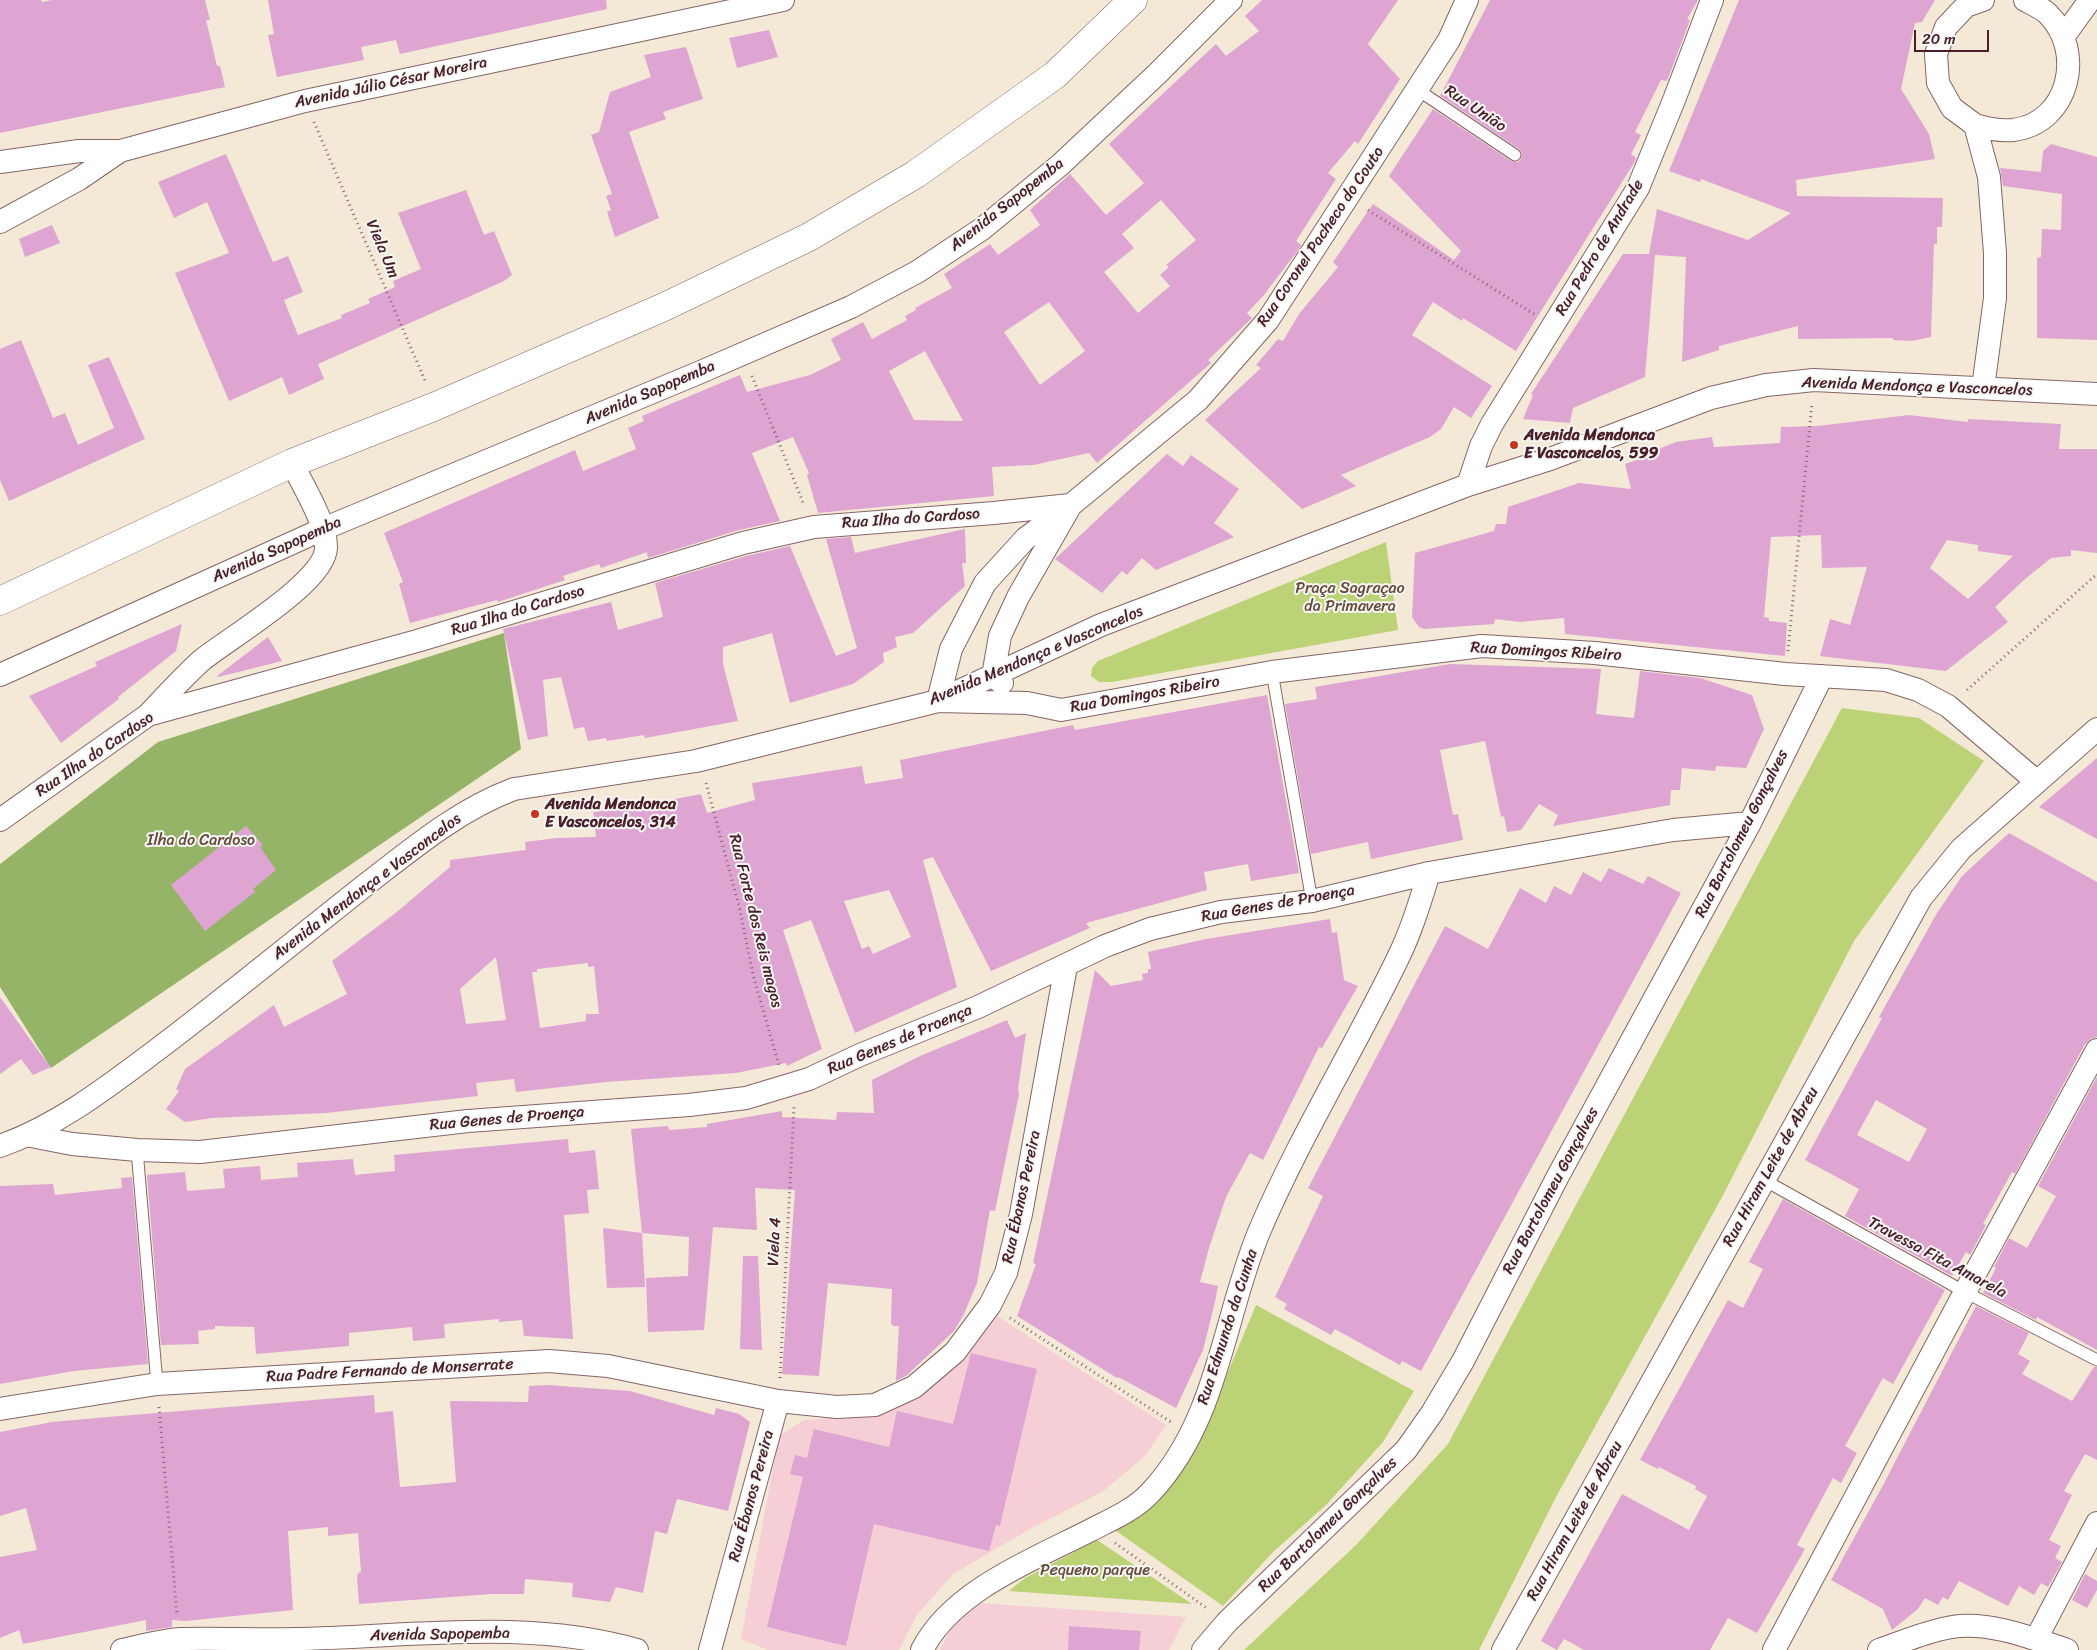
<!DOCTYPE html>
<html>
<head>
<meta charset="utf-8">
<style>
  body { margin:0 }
  #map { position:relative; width:2097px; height:1650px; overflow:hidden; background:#f4e8d6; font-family:Sriracha,sans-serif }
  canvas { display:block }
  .scale { position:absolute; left:1914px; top:30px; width:75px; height:22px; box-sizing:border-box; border:2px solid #4a1f2b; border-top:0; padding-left:6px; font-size:15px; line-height:18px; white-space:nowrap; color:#4a1f2b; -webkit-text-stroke:4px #f6f6f2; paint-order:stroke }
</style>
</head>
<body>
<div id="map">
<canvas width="2097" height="1650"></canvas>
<div class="scale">20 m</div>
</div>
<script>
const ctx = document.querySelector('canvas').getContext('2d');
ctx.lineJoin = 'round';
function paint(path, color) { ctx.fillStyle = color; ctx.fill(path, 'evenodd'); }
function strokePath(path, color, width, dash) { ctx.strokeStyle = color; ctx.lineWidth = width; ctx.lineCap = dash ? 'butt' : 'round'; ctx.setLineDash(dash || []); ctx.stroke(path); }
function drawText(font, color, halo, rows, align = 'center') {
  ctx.font = font + ' Sriracha,sans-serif'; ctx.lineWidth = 4; ctx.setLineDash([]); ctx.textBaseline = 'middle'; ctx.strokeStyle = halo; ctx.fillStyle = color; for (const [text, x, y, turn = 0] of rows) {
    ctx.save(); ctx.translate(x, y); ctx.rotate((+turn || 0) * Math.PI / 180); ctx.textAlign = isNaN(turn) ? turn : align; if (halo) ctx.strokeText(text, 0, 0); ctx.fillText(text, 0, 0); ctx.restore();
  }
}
const built = new Path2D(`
  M 997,1316 L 1166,1425 L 1145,1456 L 1102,1492 L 1028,1530 L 953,1574 L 917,1615 L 899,1650 L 768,1650 L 741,1639 L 779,1436 L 804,1420 L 872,1415 L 969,1351 Z
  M 978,1603 L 1186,1617 L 1169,1650 L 940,1650 L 952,1626 Z`);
const green = new Path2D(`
  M 1386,542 L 1398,630 L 1112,682 L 1099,682 L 1091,676 L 1092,668 L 1098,661 Z
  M 1842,708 L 1919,718 L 1984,761 L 1854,941 L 1721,1199 L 1556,1497 L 1479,1650 L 1244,1650 L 1356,1545 L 1448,1444 Z
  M 1256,1305 L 1414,1391 L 1383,1442 L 1326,1505 L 1273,1552 L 1223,1606 L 1112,1528 L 1149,1506 L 1173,1483 L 1195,1451 Z
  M 1097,1540 L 1192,1604 L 1009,1591 L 1025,1578 Z`);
const forest = new Path2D(`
  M 504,633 L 521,749 L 51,1068 L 0,987 L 0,864 L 158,742 Z`);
const building = new Path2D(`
  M 0,0 L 41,0 L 42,2 L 52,0 L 205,0 L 210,20 L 206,20 L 217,66 L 220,66 L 225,87 L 0,133 Z
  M 268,0 L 606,0 L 607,9 L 400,54 L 396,40 L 361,47 L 364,60 L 277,77 L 268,35 L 274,34 Z
  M 1262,0 L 1398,0 L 1368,44 L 1400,79 L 1358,144 L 1355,141 L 1328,173 L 1336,179 L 1296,241 L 1301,245 L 1299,249 L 1263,296 L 1247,313 L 1252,318 L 1208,360 L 1211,363 L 1097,463 L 1089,453 L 1033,465 L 992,467 L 994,496 L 818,513 L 807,475 L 809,473 L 793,437 L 752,453 L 780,521 L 739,530 L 648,558 L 647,552 L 601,568 L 599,564 L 563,576 L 565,580 L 498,602 L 497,600 L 410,623 L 399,584 L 403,582 L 384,533 L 575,450 L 583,471 L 636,449 L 628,428 L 644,421 L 642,416 L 740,375 L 747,392 L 810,375 L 841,360 L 831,339 L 863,322 L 872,339 L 907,320 L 905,316 L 916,310 L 915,308 L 952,288 L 944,274 L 990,244 L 998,255 L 1040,225 L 1030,210 L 1070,174 L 1106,215 L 1144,183 L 1109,144 L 1216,44 L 1226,56 L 1259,31 L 1245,16 ZM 1161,200 L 1196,240 L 1166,265 L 1169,267 L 1160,275 L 1170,286 L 1138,313 L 1104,272 L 1134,248 L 1122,234 ZM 1049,302 L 1085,351 L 1040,385 L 1004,332 ZM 925,351 L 963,421 L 914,420 L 889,371 Z
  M 1490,0 L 1698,0 L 1687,19 L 1690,20 L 1667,81 L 1661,80 L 1635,132 L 1641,135 L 1631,154 L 1636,158 L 1634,163 L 1516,351 L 1463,318 L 1462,321 L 1433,302 L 1412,335 L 1492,386 L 1471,418 L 1454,407 L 1441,429 L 1430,437 L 1341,475 L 1356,486 L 1302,509 L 1205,420 L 1261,368 L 1256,365 L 1278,339 L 1283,341 L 1299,314 L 1338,267 L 1333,262 L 1373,204 L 1454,260 L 1461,251 L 1389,176 L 1433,109 L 1511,161 L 1518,162 L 1521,159 L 1522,152 L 1519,149 L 1440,96 Z
  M 1739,0 L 1935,0 L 1922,22 L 1915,23 L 1901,89 L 1929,134 L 1935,159 L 1796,180 L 1797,196 L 1943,198 L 1942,227 L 1937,227 L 1937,244 L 1934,244 L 1931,337 L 1912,341 L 1893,340 L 1893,338 L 1798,339 L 1798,326 L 1719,346 L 1719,350 L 1682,362 L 1686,257 L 1655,255 L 1645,377 L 1573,408 L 1570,423 L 1523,419 L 1533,395 L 1531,394 L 1623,254 L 1649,254 L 1657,209 L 1748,240 L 1791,213 L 1701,179 L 1700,182 L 1669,171 Z
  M 769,30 L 778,57 L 737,68 L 729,38 Z
  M 686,47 L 703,99 L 663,112 L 666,119 L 629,132 L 659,218 L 615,237 L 607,212 L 611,210 L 606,196 L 612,194 L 591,135 L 599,132 L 610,92 L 651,77 L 644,55 Z
  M 2051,144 L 2097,157 L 2097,340 L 2037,338 L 2037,258 L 2041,257 L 2042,229 L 2061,230 L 2062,194 L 2003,186 L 2000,168 L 2041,172 L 2043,151 Z
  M 226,154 L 273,262 L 288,256 L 303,292 L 284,300 L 298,335 L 342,318 L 341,315 L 370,303 L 368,299 L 395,287 L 393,281 L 421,269 L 398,213 L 466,190 L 484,235 L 494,231 L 512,275 L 504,281 L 318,364 L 324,379 L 289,395 L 282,377 L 229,401 L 175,273 L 229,253 L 207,202 L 174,218 L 158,182 Z
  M 52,225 L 60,243 L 25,257 L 19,239 Z
  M 21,340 L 53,418 L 65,413 L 78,445 L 114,428 L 88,365 L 109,357 L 145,439 L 9,501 L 0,480 L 0,349 Z
  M 1909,415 L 1968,422 L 1968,419 L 2061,424 L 2059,449 L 2097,449 L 2097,553 L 2071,550 L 2071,556 L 2051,558 L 2024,580 L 1995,607 L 2008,622 L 1946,671 L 1820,656 L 1830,619 L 1850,625 L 1867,567 L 1822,568 L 1821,535 L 1771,537 L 1764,617 L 1769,618 L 1769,621 L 1787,623 L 1785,656 L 1565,634 L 1564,618 L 1520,622 L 1495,619 L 1494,624 L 1424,629 L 1419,627 L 1412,617 L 1415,553 L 1494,531 L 1496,524 L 1506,524 L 1508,507 L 1579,483 L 1631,489 L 1625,464 L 1646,457 L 1646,454 L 1676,442 L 1712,437 L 1714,447 L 1780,443 L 1781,427 L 1818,426 ZM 1947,540 L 1978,545 L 1978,551 L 2013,556 L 1968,599 L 1930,568 Z
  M 1167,454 L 1183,466 L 1191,455 L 1239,489 L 1214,523 L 1234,537 L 1156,570 L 1142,558 L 1127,575 L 1122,571 L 1102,593 L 1055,559 Z
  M 965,529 L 966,563 L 962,563 L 965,586 L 913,633 L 895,637 L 897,647 L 883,653 L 884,662 L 853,684 L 790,703 L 772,633 L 723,647 L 723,664 L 738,721 L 645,738 L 644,735 L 607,741 L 606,738 L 588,741 L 584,727 L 574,729 L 561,677 L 543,680 L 548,736 L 528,740 L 503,629 L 611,602 L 618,630 L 663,617 L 655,583 L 746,556 L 790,546 L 836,656 L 857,648 L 826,539 L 851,537 L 855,553 Z
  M 182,624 L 176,651 L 118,697 L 119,699 L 61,743 L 29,696 L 97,666 L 95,662 Z
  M 268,637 L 282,661 L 218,677 L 217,676 Z
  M 1450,664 L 1601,669 L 1596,714 L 1634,718 L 1640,671 L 1700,678 L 1752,695 L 1764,729 L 1746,768 L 1716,766 L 1715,771 L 1682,768 L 1680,790 L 1671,790 L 1670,805 L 1553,826 L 1558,815 L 1539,804 L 1521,830 L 1507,832 L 1504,816 L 1501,817 L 1485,741 L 1440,750 L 1453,815 L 1458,814 L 1463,840 L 1371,859 L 1368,842 L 1311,854 L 1285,704 L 1317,699 L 1315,687 Z
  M 1267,695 L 1299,873 L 1251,881 L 1248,864 L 1204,872 L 1207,890 L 1086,923 L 1090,928 L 991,971 L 933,857 L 923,860 L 957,987 L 855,1033 L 811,920 L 783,930 L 822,1049 L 787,1066 L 786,1063 L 736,1073 L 606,1082 L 516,1092 L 514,1079 L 476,1083 L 478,1096 L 326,1113 L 212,1118 L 185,1122 L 166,1109 L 179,1091 L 176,1089 L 185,1069 L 274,1005 L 284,1027 L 347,994 L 332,961 L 398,911 L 450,867 L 450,860 L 526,850 L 525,842 L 557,838 L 596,837 L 595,827 L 597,827 L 593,812 L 665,803 L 665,801 L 701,794 L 707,813 L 755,800 L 752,783 L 862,766 L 865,784 L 903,778 L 900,760 L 1073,725 L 1075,730 ZM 889,890 L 911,937 L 873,954 L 869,946 L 862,949 L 844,901 ZM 496,957 L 506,1020 L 466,1024 L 460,989 ZM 588,963 L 588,967 L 594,966 L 599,1014 L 586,1014 L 586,1021 L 540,1028 L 532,972 L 537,972 L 537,969 Z
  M 2097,758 L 2097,839 L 2039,807 Z
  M 246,826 L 263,845 L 260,847 L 276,870 L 253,889 L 255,892 L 205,931 L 171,885 Z
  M 2009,833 L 2097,882 L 2097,1037 L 2091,1039 L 2085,1044 L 2015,1174 L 2012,1172 L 1983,1224 L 1986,1225 L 1970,1255 L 1966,1252 L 1952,1276 L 1845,1216 L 1859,1189 L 1805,1160 L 1882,1018 L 1879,1017 L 1937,913 L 1962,876 ZM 1876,1100 L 1927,1129 L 1909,1162 L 1857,1135 Z
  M 1609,868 L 1643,884 L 1648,876 L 1681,893 L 1421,1371 L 1402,1361 L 1400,1365 L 1335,1329 L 1331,1335 L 1284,1309 L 1287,1304 L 1275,1297 L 1323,1196 L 1308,1188 L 1445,926 L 1488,949 L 1520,888 L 1546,903 L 1554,886 L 1571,895 L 1583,872 L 1601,882 Z
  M 1330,919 L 1332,933 L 1337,932 L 1344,980 L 1358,986 L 1322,1048 L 1319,1047 L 1263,1160 L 1250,1153 L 1226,1197 L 1209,1248 L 1200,1282 L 1218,1286 L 1215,1302 L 1203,1350 L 1176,1408 L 1118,1377 L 1117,1378 L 1017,1316 L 1036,1264 L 1033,1263 L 1095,970 L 1111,986 L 1143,980 L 1142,974 L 1148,973 L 1148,969 L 1151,969 L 1148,952 L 1206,939 Z
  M 0,997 L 37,1049 L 51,1067 L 33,1075 L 21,1059 L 0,1074 Z
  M 1007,1020 L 1015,1038 L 1026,1033 L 1018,1089 L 1019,1094 L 995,1211 L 990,1210 L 977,1283 L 964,1314 L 954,1331 L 906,1376 L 896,1381 L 899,1326 L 893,1326 L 891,1323 L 892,1289 L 828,1283 L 819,1376 L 782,1374 L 795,1190 L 755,1188 L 757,1230 L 713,1227 L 704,1330 L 648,1332 L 646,1278 L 688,1276 L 689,1237 L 642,1233 L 631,1129 L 668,1126 L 669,1130 L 707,1127 L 707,1124 L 782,1111 L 782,1117 L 836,1120 L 837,1112 L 874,1113 L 872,1080 L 920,1056 Z
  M 2097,1077 L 2097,1350 L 2037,1317 L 2036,1320 L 1983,1293 L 1996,1268 L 1994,1267 L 2009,1238 L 2027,1248 L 2056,1196 L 2038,1186 Z
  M 568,1139 L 569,1153 L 595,1150 L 599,1189 L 587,1190 L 589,1213 L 564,1215 L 573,1339 L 524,1336 L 522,1320 L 499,1322 L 499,1319 L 444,1324 L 445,1338 L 413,1341 L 412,1327 L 349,1333 L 349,1346 L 256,1354 L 254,1327 L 215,1326 L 215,1329 L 198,1331 L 199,1344 L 161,1345 L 147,1175 L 185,1172 L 187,1191 L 225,1188 L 223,1169 L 260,1166 L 261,1180 L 298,1177 L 297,1163 L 353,1159 L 355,1175 L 395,1171 L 394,1155 Z
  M 132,1177 L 148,1364 L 74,1371 L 0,1384 L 0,1186 L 53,1184 L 55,1195 L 122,1188 L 121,1178 Z
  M 1783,1199 L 1945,1290 L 1893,1384 L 1883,1378 L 1845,1446 L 1857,1453 L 1841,1483 L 1833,1478 L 1797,1545 L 1805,1549 L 1757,1633 L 1728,1618 L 1710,1650 L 1584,1650 L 1564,1639 L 1557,1650 L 1541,1641 L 1622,1494 L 1689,1530 L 1707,1496 L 1695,1489 L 1696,1486 L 1659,1467 L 1658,1469 L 1640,1460 L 1728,1300 L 1743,1308 L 1763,1269 L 1749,1262 Z
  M 603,1228 L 642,1233 L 645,1287 L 607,1288 Z
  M 743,1256 L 758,1256 L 762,1350 L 740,1349 Z
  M 1976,1306 L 2029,1333 L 2018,1354 L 2030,1361 L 2022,1374 L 2072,1401 L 2094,1367 L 2097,1367 L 2097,1460 L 2085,1454 L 2064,1491 L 2072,1495 L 2049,1540 L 2061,1546 L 2055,1558 L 2062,1562 L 2048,1587 L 2041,1583 L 2034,1595 L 2019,1586 L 2008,1606 L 1959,1581 L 1948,1600 L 1943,1597 L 1938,1605 L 1925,1598 L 1918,1609 L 1892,1630 L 1883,1609 L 1831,1580 L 1882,1487 Z
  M 971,1353 L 1037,1369 L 1000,1526 L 996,1525 L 989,1551 L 874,1524 L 846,1646 L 767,1627 L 803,1477 L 790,1474 L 795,1455 L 807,1458 L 814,1429 L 889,1447 L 897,1411 L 953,1424 Z
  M 547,1385 L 630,1391 L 714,1415 L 716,1408 L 739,1414 L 750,1422 L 728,1511 L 677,1499 L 667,1534 L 655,1531 L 643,1593 L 616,1587 L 610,1602 L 572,1597 L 573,1583 L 525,1579 L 524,1594 L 491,1594 L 359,1604 L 357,1577 L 358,1573 L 361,1572 L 358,1533 L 328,1536 L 328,1527 L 288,1531 L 293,1610 L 185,1621 L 172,1620 L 172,1627 L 146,1631 L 146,1620 L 23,1644 L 19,1630 L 0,1638 L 0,1557 L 37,1550 L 26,1508 L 0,1516 L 0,1432 L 52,1422 L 108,1417 L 374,1395 L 375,1413 L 393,1411 L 400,1487 L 413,1486 L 456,1482 L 450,1401 L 528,1402 L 529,1386 Z
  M 2085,1574 L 2097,1581 L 2097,1590 L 2087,1608 L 2072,1600 Z
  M 1069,1626 L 1141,1631 L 1139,1650 L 1068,1650 Z`);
const path = new Path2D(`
  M 314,122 L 426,383
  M 1368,210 L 1534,314
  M 752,376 L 804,505
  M 1788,651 L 1812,403
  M 1967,690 L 2097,574
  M 706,783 L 740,910 L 753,975 L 779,1065
  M 1010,1318 L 1171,1422
  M 780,1378 L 794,1107
  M 159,1407 L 177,1615
  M 1115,1543 L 1208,1609`);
const lane = new Path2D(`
  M 1418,90 L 1515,155
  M 1272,672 L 1312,901
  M 137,1150 L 157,1384
  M 1764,1180 L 1965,1292 L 2097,1360`);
const street = new Path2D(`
  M 1467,0 L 1449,40 L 1268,320 L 1198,400 L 1071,505 L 1026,538 L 985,583 L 951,649 L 938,701 L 1027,703 L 1061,710 L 1272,672 L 1482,646 L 1595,653 L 1785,674 L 1886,680 L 1918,690 L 1948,706 L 2036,781
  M 2064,36 L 2090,0
  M 1975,125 C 1988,129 2000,131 2013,130 C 2070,123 2085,51 2048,14 C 2042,8 2032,4 2025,0
  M 0,162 L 79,151 L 120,151 L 305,101 L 783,0
  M 0,222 L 79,179 L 120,151
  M 1983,388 L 1995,298 L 1995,253 L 1989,177 L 1975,125 L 1952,108 L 1938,83 L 1936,54 L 1946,27 L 1966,6 L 1983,0
  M 1468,485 L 1481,446 L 1492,424 L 1638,188 L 1674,100 L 1712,0
  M 0,675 L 323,529 L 696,374 L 851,307 L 917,272 L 982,229 L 1060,165 L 1157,74 L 1231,0
  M 1002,683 L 993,676 L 1000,636 L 1018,597 L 1068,510
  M 148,715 C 166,696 183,677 202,660 C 229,638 327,581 326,547 C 326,522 303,486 292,463
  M 0,820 L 148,715 L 417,641 L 743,543 L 814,527 L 994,513 L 1070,505
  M 31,1136 L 72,1144 L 137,1150 L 200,1152 L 468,1121 L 689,1105 L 746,1098 L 809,1079 L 860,1055 L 978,1007 L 1105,946 L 1150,929 L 1221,912 L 1312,901 L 1429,873 L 1673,830 L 1750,823
  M 0,1146 C 57,1126 106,1088 154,1052 C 227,997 297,939 368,883 C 413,848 460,809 514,789 L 696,761 L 938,701 L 1101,625 L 1468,485 L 1550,459 L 1711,398 L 1766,385 L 1814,380 L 2097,394
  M 0,1409 L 157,1384 L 549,1361 L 608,1366 L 778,1401 L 837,1407 L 875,1405 L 914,1387 L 955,1352 L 990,1305 L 1006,1273 L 1021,1214 L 1066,966
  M 2036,1639 L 2097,1523
  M 122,1650 C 141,1646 162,1640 181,1639 C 219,1638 257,1640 295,1639 C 408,1637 526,1618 637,1650
  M 710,1650 L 778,1401
  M 922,1650 C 952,1591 1032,1560 1089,1531 C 1110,1520 1133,1511 1150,1493 C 1218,1421 1223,1319 1259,1232 C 1299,1138 1353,1051 1397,960 C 1411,932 1420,902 1429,873
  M 1203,1650 L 1227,1622 L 1406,1450 L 1432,1413 L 1463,1361 L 1558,1176 L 1750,823 L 1822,676
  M 1503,1650 L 1921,898 L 1961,849 L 2097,729
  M 1774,1650 L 1965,1292 L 2097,1050
  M 1879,1650 C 1902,1642 1927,1631 1952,1627 C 1989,1621 2032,1638 2067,1650`);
const secondary = new Path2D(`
  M 0,601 L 292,463 L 436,406 L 664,307 L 809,237 L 916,174 L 1055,75 L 1133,0`);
const markers = [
  [1514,445,5,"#c8321e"],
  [535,814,5,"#c8321e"]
];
const streetNames = [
  ["Avenida Júlio César Moreira",391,83,-12],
  ["Rua União",1475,109,34],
  ["Avenida Sapopemba",1007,205,-38],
  ["Rua Coronel Pacheco do Couto",1321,237,-56],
  ["Rua Pedro de Andrade",1600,248,-59],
  ["Viela Um",382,249,67],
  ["Avenida Mendonça e Vasconcelos",1917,387,2],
  ["Avenida Sapopemba",650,393,-23],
  ["Rua Ilha do Cardoso",911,519,-4],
  ["Avenida Sapopemba",277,550,-24],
  ["Rua Ilha do Cardoso",518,611,-17],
  ["Rua Domingos Ribeiro",1546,652,3],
  ["Avenida Mendonça e Vasconcelos",1036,656,-23],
  ["Rua Domingos Ribeiro",1145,695,-10],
  ["Rua Ilha do Cardoso",95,755,-34],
  ["Rua Bartolomeu Gonçalves",1742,834,-63],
  ["Avenida Mendonça e Vasconcelos",367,887,-37],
  ["Rua Genes de Proença",1278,904,-10],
  ["Rua Forte dos Reis magos",755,921,76],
  ["Rua Genes de Proença",900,1040,-23],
  ["Rua Genes de Proença",507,1119,-5],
  ["Rua Hiram Leite de Abreu",1771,1167,-61],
  ["Rua Bartolomeu Gonçalves",1551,1191,-62],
  ["Rua Ébanos Pereira",1022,1197,-78],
  ["Viela 4",775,1242,-87],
  ["Travessa Fita Amarela",1937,1258,28],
  ["Rua Edmundo da Cunha",1228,1327,-72],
  ["Rua Padre Fernando de Monserrate",390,1371,-3],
  ["Rua Ébanos Pereira",752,1496,-75],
  ["Rua Hiram Leite de Abreu",1575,1521,-61],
  ["Rua Bartolomeu Gonçalves",1328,1525,-44],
  ["Avenida Sapopemba",440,1635,-1]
];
const poiNames = [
  ["Avenida Mendonca",1524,436],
  ["E Vasconcelos, 599",1524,454],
  ["Avenida Mendonca",545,805],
  ["E Vasconcelos, 314",545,823]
];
const parkNames = [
  ["Praça Sagraçao",1350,589],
  ["da Primavera",1350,607],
  ["Ilha do Cardoso",201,841],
  ["Pequeno parque",1095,1571]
];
paint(built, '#f6cfd6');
paint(green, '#bcd276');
paint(forest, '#95b467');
paint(building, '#dea5d3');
strokePath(lane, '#866567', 13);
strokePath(street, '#866567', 24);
strokePath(secondary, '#866567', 29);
strokePath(path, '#866567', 3, [1, 4]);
strokePath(lane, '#fff', 11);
strokePath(street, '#fff', 22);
strokePath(secondary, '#fff', 28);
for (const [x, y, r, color] of markers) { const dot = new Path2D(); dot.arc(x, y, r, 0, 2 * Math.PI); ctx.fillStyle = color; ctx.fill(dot); strokePath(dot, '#f6f6f2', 2); }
drawText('16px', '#4a1f2b', '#f6f6f2', streetNames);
drawText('bold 16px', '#4a1f2b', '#f6f6f2', poiNames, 'left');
drawText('16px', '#664c3e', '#f6f6f2', parkNames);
</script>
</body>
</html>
